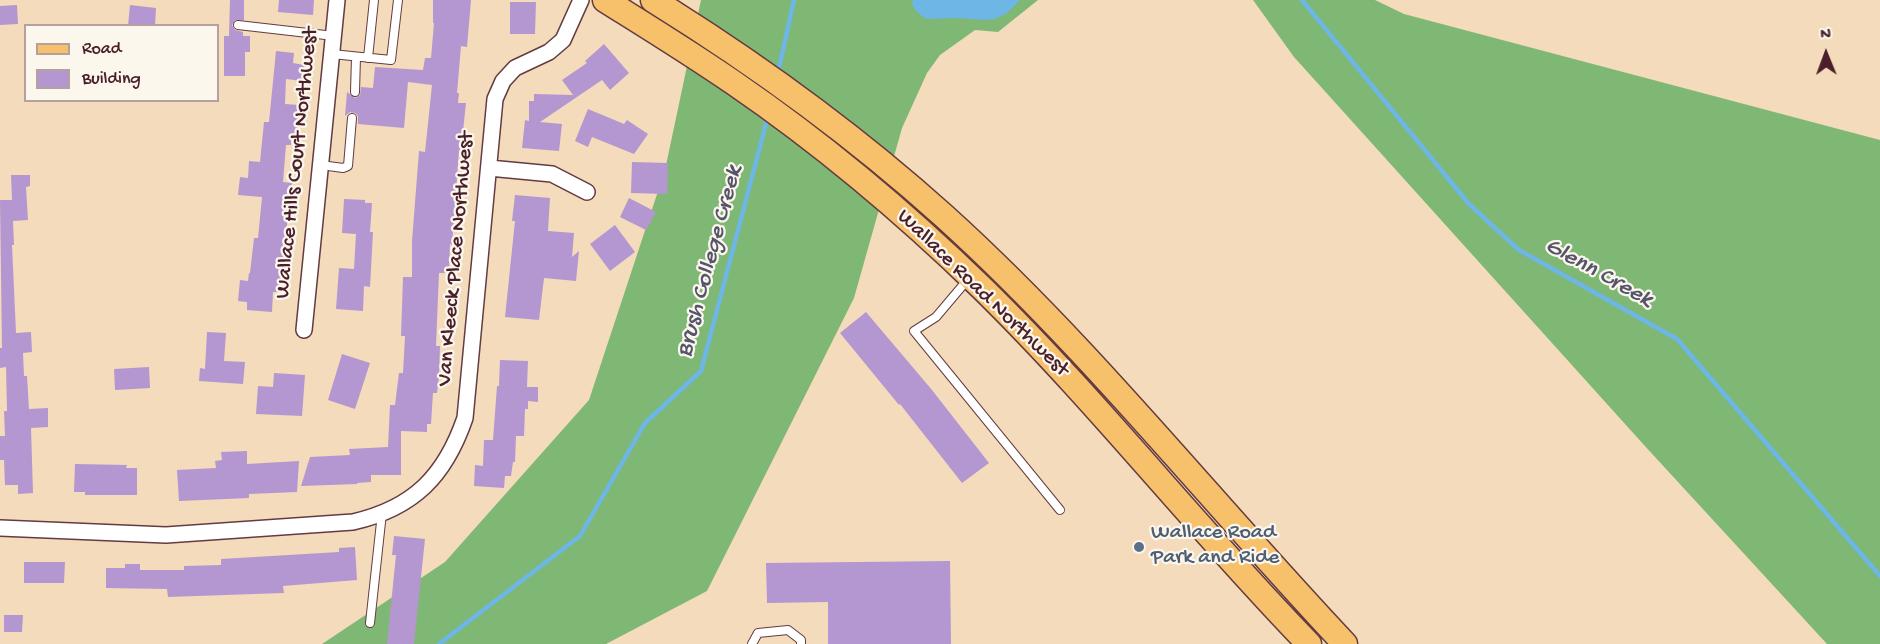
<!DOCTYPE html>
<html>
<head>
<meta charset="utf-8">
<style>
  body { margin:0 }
  #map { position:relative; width:1880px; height:644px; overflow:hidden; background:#f3dbbc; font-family:"Gochi Hand",sans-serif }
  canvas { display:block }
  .legend { position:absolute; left:24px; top:24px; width:195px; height:78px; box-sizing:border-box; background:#fbf7ec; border:2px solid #b4a19f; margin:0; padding:8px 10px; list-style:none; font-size:18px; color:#4a1f2b }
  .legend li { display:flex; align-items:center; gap:12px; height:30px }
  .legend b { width:30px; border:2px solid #b4a19f }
  .north { position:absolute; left:1796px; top:24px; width:60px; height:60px; -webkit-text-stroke:4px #fbf7ec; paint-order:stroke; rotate:359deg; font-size:16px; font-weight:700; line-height:24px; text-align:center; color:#4a1f2b }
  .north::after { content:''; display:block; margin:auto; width:21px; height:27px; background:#4a1f2b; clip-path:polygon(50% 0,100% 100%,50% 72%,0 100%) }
</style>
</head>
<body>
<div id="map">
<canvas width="1880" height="644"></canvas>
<ul class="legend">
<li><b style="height:8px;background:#f7c06b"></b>Road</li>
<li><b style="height:16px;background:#b497d0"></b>Building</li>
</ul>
<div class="north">N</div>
</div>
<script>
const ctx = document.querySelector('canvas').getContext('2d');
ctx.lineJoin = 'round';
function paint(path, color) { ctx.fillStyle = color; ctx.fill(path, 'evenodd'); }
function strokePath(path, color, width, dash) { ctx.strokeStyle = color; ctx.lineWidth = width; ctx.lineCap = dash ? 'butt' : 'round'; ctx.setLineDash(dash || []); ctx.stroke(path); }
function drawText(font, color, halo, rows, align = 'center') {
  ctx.font = font + ' "Gochi Hand",sans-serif'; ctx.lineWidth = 4.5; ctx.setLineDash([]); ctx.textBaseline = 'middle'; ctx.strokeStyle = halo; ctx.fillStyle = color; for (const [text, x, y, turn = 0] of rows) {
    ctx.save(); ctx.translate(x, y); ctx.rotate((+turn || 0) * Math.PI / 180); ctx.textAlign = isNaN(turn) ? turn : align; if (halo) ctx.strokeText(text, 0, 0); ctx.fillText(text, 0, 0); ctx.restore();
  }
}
const forest = new Path2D(`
  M 701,0 L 1038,0 L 998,32 L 975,30 L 940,55 L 927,73 L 902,128 L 854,298 L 707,591 L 606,644 L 322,644 L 445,562 L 589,400 L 665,170 Z
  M 1253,0 L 1375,0 L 1404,14 L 1880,140 L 1880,644 L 1827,644 L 1644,445 L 1294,57 Z`);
const water = new Path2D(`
  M 913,0 L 1020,0 L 1007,13 L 995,19 L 983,20 L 959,18 L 926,19 L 916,11 L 912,4 Z`);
const stream = new Path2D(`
  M 1302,0 L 1469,204 L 1519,250 L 1677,339 L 1880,576
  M 778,73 L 794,0
  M 439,644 L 580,536 L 645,423 L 701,371 L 768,116`);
const building = new Path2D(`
  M 230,0 L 244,0 L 244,20 L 235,20 L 232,25 L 235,30 L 243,32 L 243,36 L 250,36 L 250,52 L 245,52 L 245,76 L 224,76 L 224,36 L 229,36 Z
  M 279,0 L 314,0 L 313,15 L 278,12 Z
  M 433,0 L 471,0 L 467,47 L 461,46 L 457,93 L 459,93 L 458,103 L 466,103 L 461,150 L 459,150 L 452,245 L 450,244 L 449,273 L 439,273 L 436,346 L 440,346 L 439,377 L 437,393 L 433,393 L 431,424 L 427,424 L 427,432 L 401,431 L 401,475 L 371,475 L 371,482 L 357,483 L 357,484 L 301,486 L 310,457 L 350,455 L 349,449 L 388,447 L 390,405 L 395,405 L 399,373 L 403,373 L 405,336 L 401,336 L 403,277 L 412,277 L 412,241 L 419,151 L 425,152 L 432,85 L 408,82 L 404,128 L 358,124 L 358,116 L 355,113 L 350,112 L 345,116 L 347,92 L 355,98 L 360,95 L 361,87 L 373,88 L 375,67 L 423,70 L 425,58 L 431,58 L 434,23 L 433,23 Z
  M 510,2 L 536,2 L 535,34 L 510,34 Z
  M 17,5 L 18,24 L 0,25 L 0,6 Z
  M 130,5 L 156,8 L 155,26 L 128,26 Z
  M 604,44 L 629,73 L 610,90 L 602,80 L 540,122 L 562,124 L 559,151 L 522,148 L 525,120 L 529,121 L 529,101 L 534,101 L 534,94 L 573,95 L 562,80 L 587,63 L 585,61 Z
  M 276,51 L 294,53 L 293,63 L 304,65 L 302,81 L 286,79 L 285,104 L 299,105 L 296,137 L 291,136 L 291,145 L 286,145 L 283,182 L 292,183 L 290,200 L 279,292 L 273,292 L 272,312 L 247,310 L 247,302 L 238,301 L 240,280 L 248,281 L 249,273 L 250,273 L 254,238 L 258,238 L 262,197 L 238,195 L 240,177 L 248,178 L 249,161 L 260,162 L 264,122 L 269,122 Z
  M 588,109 L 624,124 L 627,120 L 648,134 L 634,154 L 592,137 L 588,147 L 575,141 Z
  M 632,162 L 668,163 L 667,194 L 631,193 Z
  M 11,175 L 30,175 L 30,186 L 26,187 L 28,220 L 13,221 L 14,245 L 12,245 L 16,333 L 31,332 L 32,352 L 23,353 L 24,376 L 27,376 L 29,409 L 48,408 L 48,427 L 31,428 L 33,493 L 18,494 L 18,485 L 5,485 L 4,460 L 0,460 L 0,436 L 5,436 L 4,411 L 7,411 L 6,367 L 0,368 L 0,348 L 2,348 L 0,200 L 12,200 Z
  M 515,195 L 550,198 L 548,231 L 574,233 L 572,257 L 579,251 L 576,281 L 544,278 L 539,320 L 505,317 L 515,221 L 512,221 Z
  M 629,198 L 656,212 L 646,230 L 620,217 Z
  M 344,199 L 365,200 L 365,203 L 372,203 L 370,232 L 373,232 L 370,287 L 364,286 L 363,311 L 336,309 L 339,268 L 354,269 L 356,234 L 342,233 Z
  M 615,225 L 635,252 L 610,271 L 590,244 Z
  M 866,312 L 932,390 L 989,463 L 962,483 L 900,404 L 899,405 L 840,333 Z
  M 207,332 L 226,333 L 224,361 L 245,362 L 243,384 L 199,381 L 200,368 L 205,369 Z
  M 342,354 L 370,363 L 355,409 L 328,400 Z
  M 500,360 L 528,361 L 527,387 L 538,387 L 538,402 L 528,401 L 528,409 L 525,409 L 524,436 L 516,436 L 515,462 L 513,462 L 511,476 L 505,476 L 504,488 L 474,486 L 475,465 L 483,466 L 484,440 L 493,440 L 497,386 L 499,386 Z
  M 149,367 L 150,388 L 115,390 L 114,369 Z
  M 274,373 L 305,375 L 302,416 L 256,414 L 258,386 L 273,387 Z
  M 247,451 L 247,464 L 299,461 L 297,492 L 249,494 L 249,498 L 179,501 L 177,470 L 216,468 L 215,461 L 222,460 L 221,452 Z
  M 75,464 L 127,465 L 126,468 L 137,468 L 137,495 L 85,495 L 85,492 L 74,492 Z
  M 394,536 L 425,539 L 414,644 L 387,644 L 396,555 L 392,555 Z
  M 355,547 L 357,580 L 283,586 L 284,593 L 168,597 L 167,589 L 106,588 L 106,568 L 125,568 L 125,564 L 140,564 L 140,570 L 184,570 L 184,566 L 221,565 L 221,559 L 339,552 L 339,548 Z
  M 950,561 L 951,644 L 828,644 L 828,602 L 767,603 L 766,563 Z
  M 24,562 L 65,562 L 64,583 L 24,583 Z
  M 4,615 L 23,615 L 22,632 L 4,632 Z`);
const service = new Path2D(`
  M 238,25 L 334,36
  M 332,54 L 391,60 L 398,0
  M 368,58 L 374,0
  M 355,92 L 356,57
  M 321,165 L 343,168 L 348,166 L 352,118
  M 969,278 L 936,317 L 914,331 L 1060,510
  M 370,623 L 382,513
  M 752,644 L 758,633 L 788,630 L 801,640 L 801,644`);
const minor = new Path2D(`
  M 489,168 L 552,174 L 587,192
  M 304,330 L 337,0
  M 0,528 L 166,535 L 353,522 C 414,508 445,476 465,418 L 495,99 L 503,81 L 515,68 L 549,52 L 563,40 L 581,0`);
const primary = new Path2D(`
  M 605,0 C 648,27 692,54 734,83 C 823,144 906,214 983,289 C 1098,402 1197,529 1309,644
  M 653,0 C 756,64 854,135 944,216 C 1089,347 1211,502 1345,644`);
const markers = [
  [1139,547,6,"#5c6f8a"]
];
const streetNames = [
  ["Wallace Hills Court Northwest",298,163,-84],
  ["Van Kleeck Place Northwest",457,259,-85],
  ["Wallace Road Northwest",982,294,44]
];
const serviceNames = [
  ["Wallace Road",1151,534],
  ["Park and Ride",1151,559]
];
const waterNames = [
  ["Brush College Creek",711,262,-75],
  ["Glenn Creek",1598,274,29]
];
paint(forest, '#7fb875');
paint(water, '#6db6e5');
strokePath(stream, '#6db6e5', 4.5);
paint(building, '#b497d0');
strokePath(service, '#633b41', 10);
strokePath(minor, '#633b41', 18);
strokePath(primary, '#633b41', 27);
strokePath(service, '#fff', 8);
strokePath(minor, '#fff', 15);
strokePath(primary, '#f7c06b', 24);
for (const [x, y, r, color] of markers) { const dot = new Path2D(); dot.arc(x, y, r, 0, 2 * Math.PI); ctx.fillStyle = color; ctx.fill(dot); strokePath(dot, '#fbf7ec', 2); }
drawText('22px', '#4a1f2b', '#fbf7ec', streetNames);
drawText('22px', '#4e5e75', '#fbf7ec', serviceNames, 'left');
drawText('italic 24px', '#56546c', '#fbf7ec', waterNames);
</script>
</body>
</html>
